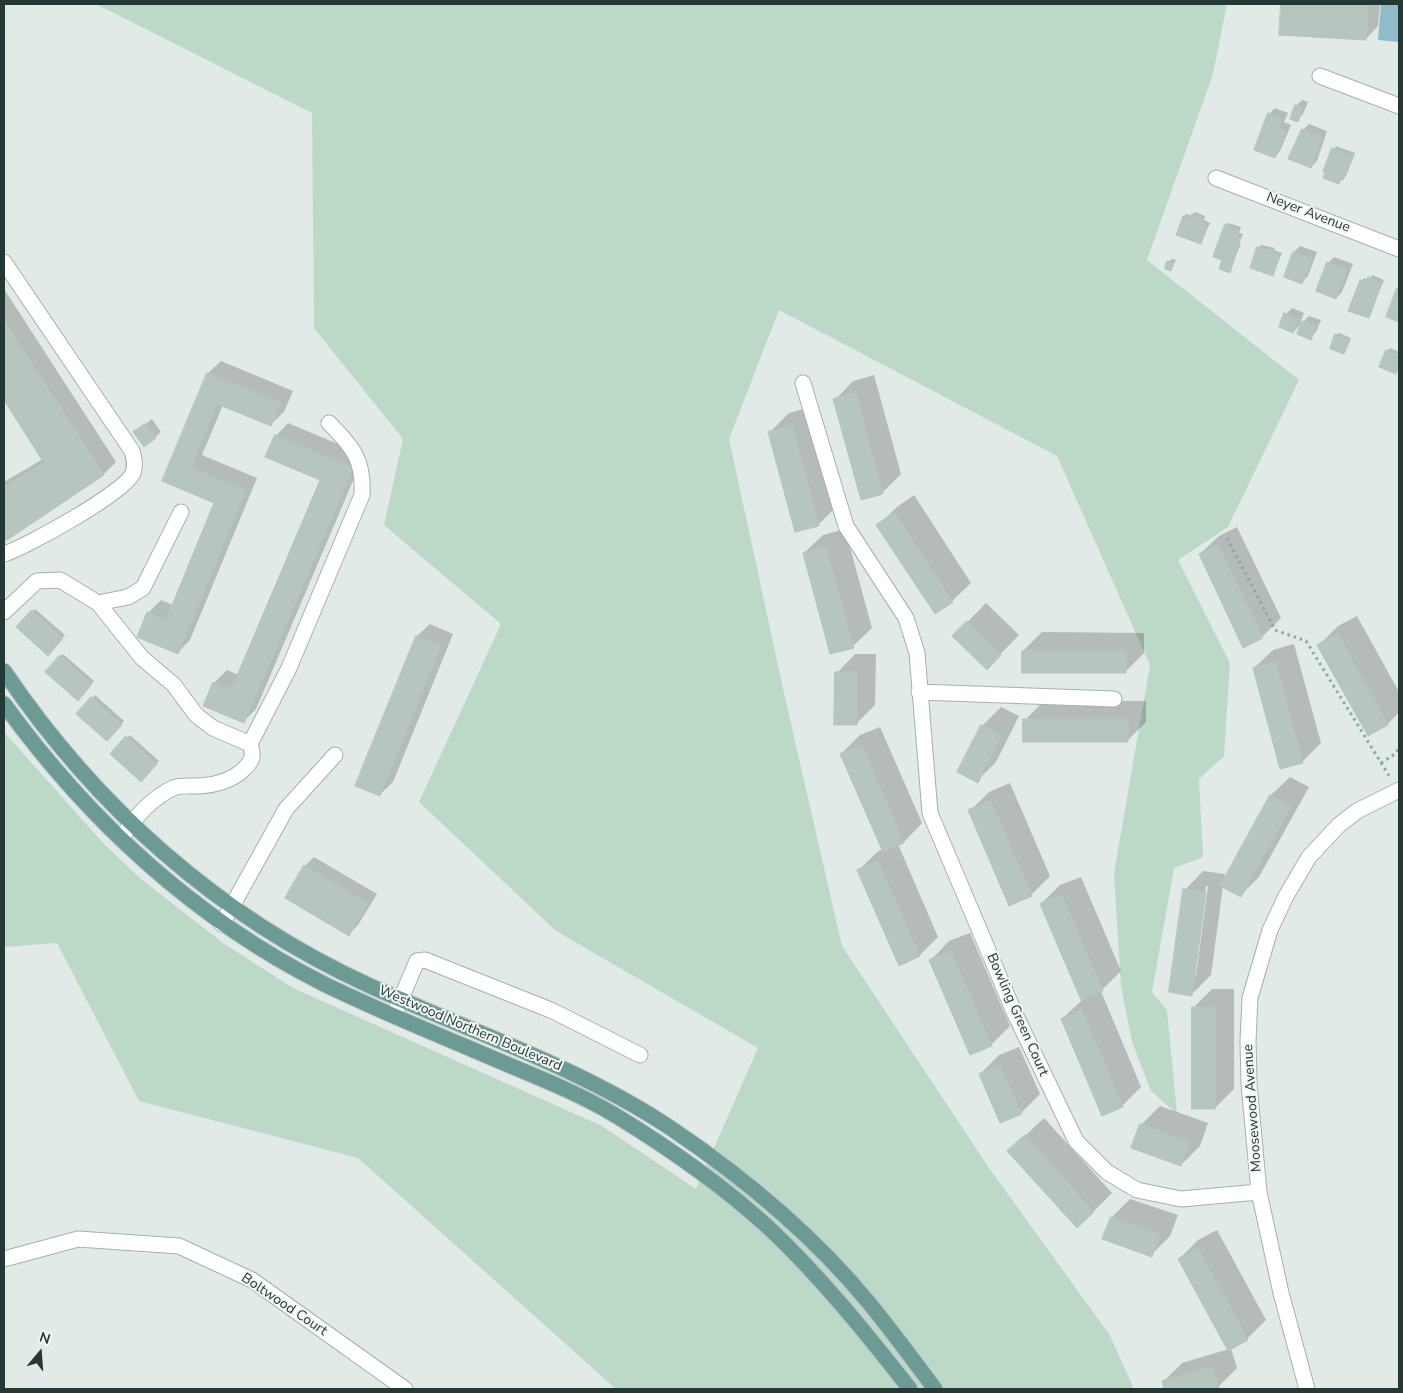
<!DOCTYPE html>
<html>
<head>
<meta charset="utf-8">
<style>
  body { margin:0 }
  #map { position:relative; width:1403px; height:1393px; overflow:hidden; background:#e1eae7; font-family:"Nunito Sans",sans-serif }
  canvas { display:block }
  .frame { position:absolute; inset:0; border:5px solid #243936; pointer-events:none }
  .north { position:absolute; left:15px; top:1328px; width:50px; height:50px; -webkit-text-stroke:4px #f2f7f5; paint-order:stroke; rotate:18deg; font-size:14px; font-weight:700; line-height:20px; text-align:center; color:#243936 }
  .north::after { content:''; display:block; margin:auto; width:18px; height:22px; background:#243936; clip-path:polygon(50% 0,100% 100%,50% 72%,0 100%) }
</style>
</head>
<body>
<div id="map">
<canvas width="1403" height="1393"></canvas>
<div class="frame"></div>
<div class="north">N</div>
</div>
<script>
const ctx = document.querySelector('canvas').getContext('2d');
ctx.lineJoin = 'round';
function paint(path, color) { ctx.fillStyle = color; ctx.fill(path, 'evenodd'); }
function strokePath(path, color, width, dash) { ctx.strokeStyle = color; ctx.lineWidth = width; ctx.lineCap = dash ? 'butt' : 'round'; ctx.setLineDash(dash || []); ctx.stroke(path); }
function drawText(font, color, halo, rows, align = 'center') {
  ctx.font = font + ' "Nunito Sans",sans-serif'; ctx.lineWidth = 4; ctx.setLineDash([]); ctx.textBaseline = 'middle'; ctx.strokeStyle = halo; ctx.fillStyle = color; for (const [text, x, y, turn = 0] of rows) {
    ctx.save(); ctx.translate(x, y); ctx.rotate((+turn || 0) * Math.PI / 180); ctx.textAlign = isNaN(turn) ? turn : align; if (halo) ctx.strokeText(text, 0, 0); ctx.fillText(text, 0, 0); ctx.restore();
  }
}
const green = new Path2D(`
  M 96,4 L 1227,4 L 1213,74 L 1147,260 L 1299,380 L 1228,527 L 1178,560 L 1230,663 L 1224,756 L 1199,779 L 1203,857 L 1174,868 L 1152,992 L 1167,1010 L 1177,1114 L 1151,1091 L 1132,1042 L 1121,987 L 1114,873 L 1150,665 L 1057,456 L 779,310 L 729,439 L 786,702 L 842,946 L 989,1168 L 1109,1334 L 1134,1389 L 616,1389 L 358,1158 L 139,1101 L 57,943 L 4,947 L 4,732 L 104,844 L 141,879 L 223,943 L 293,988 L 602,1126 L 696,1189 L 758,1048 L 556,931 L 419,802 L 501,624 L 384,525 L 403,439 L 314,328 L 312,113 Z`);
const water = new Path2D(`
  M 1381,4 L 1399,4 L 1399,42 L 1378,40 Z`);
const shadow = new Path2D(`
  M 1282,4 L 1380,4 L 1378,26 L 1366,39 L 1280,34 Z
  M 1302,100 L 1308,102 L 1303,114 L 1297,120 L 1296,106 Z
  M 1275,108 L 1288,113 L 1284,122 L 1291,125 L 1280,151 L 1275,157 L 1269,114 Z
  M 1309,124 L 1327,131 L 1317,161 L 1311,167 L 1303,130 Z
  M 1336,146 L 1355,153 L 1346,176 L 1339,183 L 1325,171 Z
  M 1195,212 L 1205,216 L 1204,220 L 1210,223 L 1201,242 L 1184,217 L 1186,214 L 1192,216 Z
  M 1228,223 L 1241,227 L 1239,233 L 1243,234 L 1239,243 L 1241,244 L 1229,271 L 1224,260 L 1226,225 Z
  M 1261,245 L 1275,248 L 1274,250 L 1282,253 L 1272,275 L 1258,248 Z
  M 1300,246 L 1317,252 L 1308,276 L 1302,282 L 1286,276 L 1294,252 Z
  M 1334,257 L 1353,264 L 1342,292 L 1336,298 L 1328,263 Z
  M 1171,259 L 1176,260 L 1171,270 L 1169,262 Z
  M 1372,275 L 1384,280 L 1368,317 L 1361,281 L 1364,278 L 1369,280 Z
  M 4,289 L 116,462 L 104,474 L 4,540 L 4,482 L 43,459 L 4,398 Z
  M 1292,308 L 1304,313 L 1299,326 L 1293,332 L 1286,314 Z
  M 1309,316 L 1321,320 L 1316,332 L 1310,338 L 1303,322 Z
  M 1339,333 L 1351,338 L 1344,353 L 1336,335 Z
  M 1390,348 L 1399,352 L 1399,367 L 1395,373 L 1387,351 Z
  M 221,361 L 293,391 L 284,412 L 271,424 L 223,405 L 202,455 L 257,478 L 190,640 L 178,652 L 148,613 L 161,600 L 173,605 L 216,502 L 163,481 L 208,373 Z
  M 874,375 L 901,474 L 882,493 L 835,400 L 853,381 Z
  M 811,407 L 837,506 L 818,525 L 770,432 L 789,413 Z
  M 152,419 L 161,432 L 155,437 L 135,432 Z
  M 288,423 L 364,455 L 256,709 L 244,721 L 214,683 L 227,670 L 239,675 L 322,480 L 276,436 Z
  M 914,495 L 971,583 L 952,601 L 878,525 L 897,507 Z
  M 1237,527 L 1281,618 L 1262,637 L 1200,554 L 1219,536 Z
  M 845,529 L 872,628 L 853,646 L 804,553 L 823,535 Z
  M 986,603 L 1019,635 L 987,668 L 954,636 Z
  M 35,609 L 65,635 L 48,654 L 18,627 Z
  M 1357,616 L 1399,692 L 1399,712 L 1388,724 L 1368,734 L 1319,645 L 1338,626 Z
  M 430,624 L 453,634 L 393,782 L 380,794 L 357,785 L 417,636 Z
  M 1042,632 L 1144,633 L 1144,653 L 1125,672 L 1023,651 Z
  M 1294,644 L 1321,743 L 1302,762 L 1254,668 L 1273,650 Z
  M 63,654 L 94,681 L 78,699 L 47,672 Z
  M 855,654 L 876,654 L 875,705 L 856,724 L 837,673 Z
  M 95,695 L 124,721 L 107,740 L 78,714 Z
  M 1044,701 L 1146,701 L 1146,722 L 1127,741 L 1025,720 Z
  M 1001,707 L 1019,716 L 996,762 L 977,781 L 982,726 Z
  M 880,727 L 922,823 L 904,842 L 898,844 L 938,937 L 920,955 L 858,871 L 877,852 L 883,849 L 841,754 L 860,735 Z
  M 130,735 L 159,761 L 141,780 L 112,754 Z
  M 1290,777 L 1309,787 L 1259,877 L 1240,896 L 1223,886 L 1211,975 L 1192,994 L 1185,890 L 1203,871 L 1225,874 L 1224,880 L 1271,795 ZM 1206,886 L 1208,886 L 1196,975 L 1194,975 Z
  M 1010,783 L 1050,876 L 1031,895 L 970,811 L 989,792 Z
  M 314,857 L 377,894 L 358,925 L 349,934 L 305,866 Z
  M 1081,877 L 1121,971 L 1101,991 L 1141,1087 L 1122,1106 L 1062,1019 L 1082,1000 L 1041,904 L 1060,885 Z
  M 970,933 L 1010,1026 L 991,1045 L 931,960 L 949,941 Z
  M 1212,989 L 1234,989 L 1234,1089 L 1215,1108 L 1193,1008 Z
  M 1019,1047 L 1040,1094 L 1021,1113 L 980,1074 L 999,1055 Z
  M 1160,1106 L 1208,1123 L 1200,1146 L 1181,1165 L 1141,1125 Z
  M 1044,1118 L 1112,1193 L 1093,1212 L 1009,1151 Z
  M 1130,1199 L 1178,1215 L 1170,1236 L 1151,1255 L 1112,1217 Z
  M 1217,1230 L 1266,1320 L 1247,1339 L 1231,1348 L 1237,1368 L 1218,1387 L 1166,1389 L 1163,1382 L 1182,1363 L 1229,1349 L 1179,1259 L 1198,1240 Z`);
const building = new Path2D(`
  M 1281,4 L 1369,4 L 1366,40 L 1279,35 Z
  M 1295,105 L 1303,108 L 1298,122 L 1290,119 Z
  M 1268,113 L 1282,119 L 1279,128 L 1286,131 L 1275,158 L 1254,150 Z
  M 1302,129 L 1322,137 L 1311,168 L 1288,159 Z
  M 1332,148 L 1353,156 L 1343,180 L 1341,179 L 1339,184 L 1323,178 L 1325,173 L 1323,172 Z
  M 1192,214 L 1203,218 L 1202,223 L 1208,225 L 1201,244 L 1176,235 L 1183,216 L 1190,219 Z
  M 1225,224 L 1239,230 L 1237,235 L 1241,237 L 1230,273 L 1219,269 L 1222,260 L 1213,257 Z
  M 1257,247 L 1274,251 L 1273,253 L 1280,256 L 1273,276 L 1250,268 Z
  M 1293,252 L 1312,258 L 1302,284 L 1284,277 Z
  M 1167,261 L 1174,263 L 1171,271 L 1165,269 Z
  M 1327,262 L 1347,270 L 1336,299 L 1316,291 Z
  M 1368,277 L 1382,283 L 1369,318 L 1348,311 L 1360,280 L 1367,282 Z
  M 1397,288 L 1399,289 L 1399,322 L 1386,317 Z
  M 1284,313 L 1299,320 L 1293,333 L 1279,327 Z
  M 4,320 L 104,475 L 4,542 L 4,486 L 44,463 L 4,400 Z
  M 1302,321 L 1316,326 L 1311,340 L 1297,334 Z
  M 1335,334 L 1350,340 L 1344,354 L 1330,349 Z
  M 1386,350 L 1399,355 L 1399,365 L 1396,374 L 1379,367 Z
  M 207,373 L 281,403 L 271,426 L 217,404 L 191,468 L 246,490 L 178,654 L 137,637 L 147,612 L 166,620 L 214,503 L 162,481 Z
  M 856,393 L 883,494 L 861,500 L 833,399 Z
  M 145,424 L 156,438 L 144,447 L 133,432 Z
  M 793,426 L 819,526 L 795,532 L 768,432 Z
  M 275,435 L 353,468 L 244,723 L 203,706 L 213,682 L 231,690 L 320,480 L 265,457 Z
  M 895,513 L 953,602 L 935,614 L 876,525 Z
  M 1218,545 L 1263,638 L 1243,648 L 1199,554 Z
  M 826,547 L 854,648 L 830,654 L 803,553 Z
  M 32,610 L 63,638 L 48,656 L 16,627 Z
  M 967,621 L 1001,655 L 987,670 L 952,636 Z
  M 1338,634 L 1388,725 L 1368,736 L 1317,645 Z
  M 416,636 L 441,646 L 380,796 L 355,786 Z
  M 1022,651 L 1126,651 L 1126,673 L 1022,673 Z
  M 60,655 L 92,684 L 78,701 L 45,672 Z
  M 1276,662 L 1303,763 L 1280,769 L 1253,668 Z
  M 835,672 L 857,672 L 857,725 L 834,725 Z
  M 91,697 L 122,725 L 107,741 L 76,714 Z
  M 1023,719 L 1128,719 L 1128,742 L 1023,742 Z
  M 981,725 L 1001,735 L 978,783 L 957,772 Z
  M 126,736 L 157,764 L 141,782 L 110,754 Z
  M 862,745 L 904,843 L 883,852 L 840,754 Z
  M 1270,795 L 1291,806 L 1241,897 L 1220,886 Z
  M 991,801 L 1032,896 L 1009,906 L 968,810 Z
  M 878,861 L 920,956 L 899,966 L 857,870 Z
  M 304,865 L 368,903 L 349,936 L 285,898 Z
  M 1183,889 L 1206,892 L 1192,996 L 1169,992 Z
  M 1062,895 L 1103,991 L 1081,1000 L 1040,904 Z
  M 951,951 L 992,1046 L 970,1055 L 929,960 Z
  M 1192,1007 L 1215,1007 L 1215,1109 L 1192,1109 Z
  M 1082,1010 L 1123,1107 L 1102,1116 L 1061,1019 Z
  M 1000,1065 L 1022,1114 L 1000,1123 L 979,1074 Z
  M 1140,1124 L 1190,1142 L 1181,1166 L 1131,1148 Z
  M 1025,1135 L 1094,1212 L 1077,1228 L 1007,1151 Z
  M 1111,1217 L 1160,1234 L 1152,1257 L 1102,1239 Z
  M 1198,1248 L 1248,1340 L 1228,1351 L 1178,1259 Z
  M 1212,1367 L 1219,1388 L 1164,1389 L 1162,1381 Z`);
const path = new Path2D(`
  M 1227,538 L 1275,630 L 1306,641 L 1391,779
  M 1381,763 L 1395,754 L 1399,748`);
const minor = new Path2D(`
  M 1320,76 L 1399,106
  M 1216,178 L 1399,249
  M 803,383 L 846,526 L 906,618 L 917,653 L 930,813 L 1015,1014 L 1076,1141 L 1107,1172 L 1137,1190 L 1181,1199 L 1259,1192
  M 4,554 C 26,547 126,492 133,473 C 136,465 134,458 132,451 L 4,262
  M 98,603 L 128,597 L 143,588 L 181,512
  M 4,612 L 37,581 L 60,580 L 98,603 L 142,658 L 174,685 L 196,715 L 213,728 L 250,744 C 254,755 253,760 245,768 C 233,781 212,786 195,786 C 188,786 179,785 173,788 C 150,799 134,818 121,839
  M 919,692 L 1114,699
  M 250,744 L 289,668 L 362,495 C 364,460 353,447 329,423
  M 222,924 L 286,809 L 335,755
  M 394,1015 L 417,961 L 425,960 L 553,1011 L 640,1055
  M 4,1259 L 78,1239 L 179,1246 L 252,1280 L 405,1389
  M 1307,1389 L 1281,1293 L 1259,1192 L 1249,1084 L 1248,1041 L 1250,998 L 1270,930 L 1286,896 L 1309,857 L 1339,825 L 1357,811 L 1399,790`);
const major = new Path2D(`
  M 4,671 C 96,807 218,916 368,985 C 469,1031 578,1066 672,1129 C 743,1177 814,1236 869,1303 C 892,1331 914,1361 935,1389
  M 4,704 C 88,820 195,919 324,984 C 383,1013 444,1037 504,1063 C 542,1079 580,1094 615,1115 C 669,1148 722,1185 769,1228 C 821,1277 866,1333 910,1389`);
const streetNames = [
  ["Neyer Avenue",1308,213,21],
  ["Bowling Green Court",1017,1015,66],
  ["Westwood Northern Boulevard",470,1029,23],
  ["Moosewood Avenue",1253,1108,-94],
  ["Boltwood Court",284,1305,34]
];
paint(green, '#bcd9c7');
paint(water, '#8fbbca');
paint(shadow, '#0003');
paint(building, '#b7c5c0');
strokePath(building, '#b5c3bf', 1);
strokePath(minor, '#a5b1ae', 17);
strokePath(major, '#bdc4c3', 17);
strokePath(path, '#85aba3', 3, [2.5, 4]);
strokePath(minor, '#fff', 15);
strokePath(major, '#6b9b94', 15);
drawText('14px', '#243936', '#f2f7f5', streetNames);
</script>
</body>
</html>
